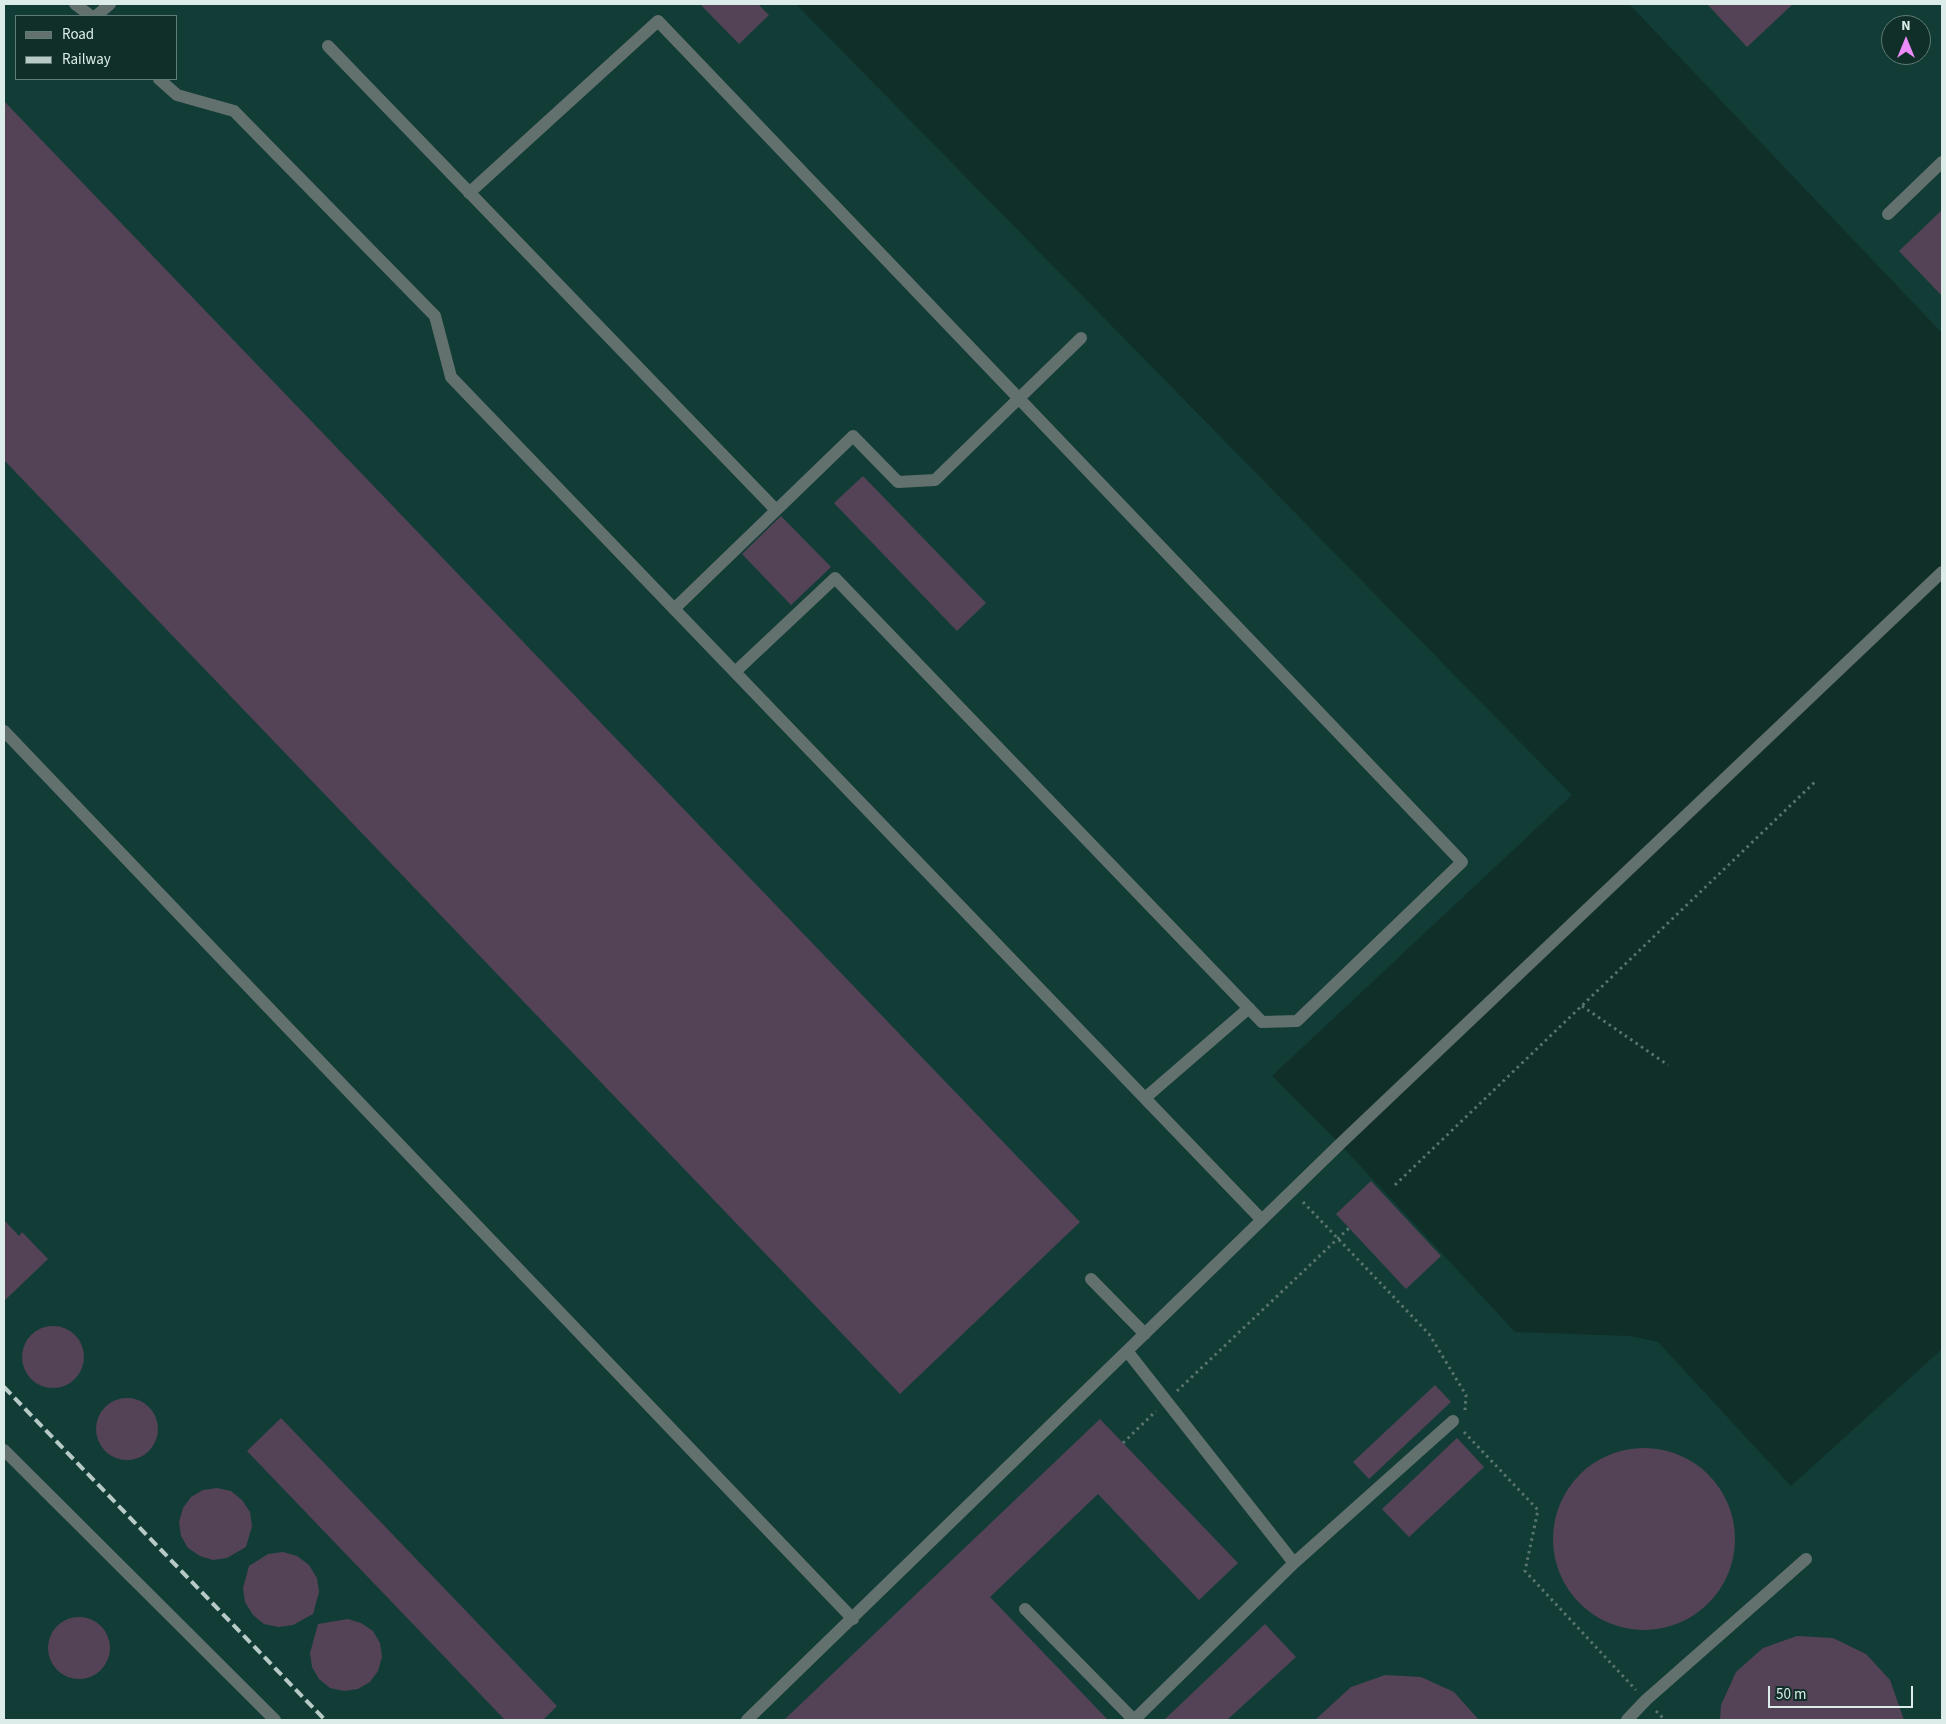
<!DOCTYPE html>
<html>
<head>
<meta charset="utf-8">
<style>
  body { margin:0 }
  #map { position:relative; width:1946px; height:1724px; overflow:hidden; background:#102f29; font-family:"Source Sans 3",sans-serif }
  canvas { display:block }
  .frame { position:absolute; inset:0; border:5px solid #dcede9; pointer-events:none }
  .legend { position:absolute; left:15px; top:15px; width:162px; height:65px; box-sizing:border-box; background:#102f29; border:1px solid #627b76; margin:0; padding:6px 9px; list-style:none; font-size:15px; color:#dcede9 }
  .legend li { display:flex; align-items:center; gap:10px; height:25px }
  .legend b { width:25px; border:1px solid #627b76 }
  .north { position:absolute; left:1881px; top:15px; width:50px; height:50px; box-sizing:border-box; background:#102f29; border:1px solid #627b76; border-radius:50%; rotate:0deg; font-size:14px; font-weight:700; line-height:20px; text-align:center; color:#dcede9 }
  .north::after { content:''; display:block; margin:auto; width:18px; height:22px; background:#ec8cfa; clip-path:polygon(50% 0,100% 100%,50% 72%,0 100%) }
  .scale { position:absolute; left:1768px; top:1686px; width:145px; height:22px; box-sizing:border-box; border:2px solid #dcede9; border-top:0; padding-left:6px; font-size:15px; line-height:18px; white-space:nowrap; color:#dcede9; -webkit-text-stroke:4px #102f29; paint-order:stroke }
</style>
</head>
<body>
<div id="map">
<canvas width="1946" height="1724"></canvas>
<div class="frame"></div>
<ul class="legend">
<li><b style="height:6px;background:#63716e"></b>Road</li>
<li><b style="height:6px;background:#b7cac6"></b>Railway</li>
</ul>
<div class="north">N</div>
<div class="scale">50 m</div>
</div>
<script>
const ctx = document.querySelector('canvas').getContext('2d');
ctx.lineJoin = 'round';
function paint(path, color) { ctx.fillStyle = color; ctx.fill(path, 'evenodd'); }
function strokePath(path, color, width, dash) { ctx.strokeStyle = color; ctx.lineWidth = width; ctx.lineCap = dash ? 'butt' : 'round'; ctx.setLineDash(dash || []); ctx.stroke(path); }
const built = new Path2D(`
  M 4,4 L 796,4 L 1572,795 L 1272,1076 L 1340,1144 L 1515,1332 L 1630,1336 L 1658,1342 L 1791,1486 L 1942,1349 L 1942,1720 L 4,1720 ZM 16,16 L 176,16 L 176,79 L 16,79 Z
  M 1629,4 L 1942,4 L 1942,333 ZM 1891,25 L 1921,25 L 1921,55 L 1891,55 Z`);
const building = new Path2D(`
  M 700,4 L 758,4 L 769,15 L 739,44 Z
  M 1707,4 L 1793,4 L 1747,47 Z
  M 4,101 L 1080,1222 L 900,1394 L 4,460 Z
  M 1942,210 L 1942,296 L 1899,251 Z
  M 863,476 L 986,603 L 957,631 L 834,503 Z
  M 781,516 L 831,567 L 791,605 L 742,554 Z
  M 1371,1181 L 1441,1256 L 1406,1289 L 1336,1214 Z
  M 4,1220 L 19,1236 L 22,1232 L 48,1259 L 4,1301 Z
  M22 1357a31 31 0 1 1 62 0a31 31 0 1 1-62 0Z
  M 1435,1385 L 1451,1402 L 1369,1479 L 1353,1462 Z
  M96 1429a31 31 0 1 1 62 0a31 31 0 1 1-62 0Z
  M 281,1418 L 557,1706 L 543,1720 L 505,1720 L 247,1451 Z
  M 1100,1419 L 1238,1563 L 1199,1600 L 1098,1494 L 990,1597 L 1108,1720 L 784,1720 Z
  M 1457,1438 L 1484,1467 L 1409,1537 L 1382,1509 Z
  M1553 1539a91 91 0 1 1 182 0a91 91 0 1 1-182 0Z
  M 217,1488 L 231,1491 L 242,1500 L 250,1512 L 252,1526 L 246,1547 L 227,1558 L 213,1560 L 200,1556 L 188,1548 L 181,1536 L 179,1522 L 183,1508 L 191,1497 L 203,1490 Z
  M 283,1552 L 297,1556 L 309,1565 L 317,1578 L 319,1592 L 313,1614 L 293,1625 L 279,1627 L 264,1624 L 253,1615 L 245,1602 L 243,1588 L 249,1566 L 268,1554 Z
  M48 1648a31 31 0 1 1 62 0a31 31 0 1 1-62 0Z
  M 348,1619 L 361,1623 L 373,1631 L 380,1643 L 382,1657 L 378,1671 L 370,1682 L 358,1689 L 344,1691 L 330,1688 L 319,1679 L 312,1667 L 310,1653 L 318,1624 Z
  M 1265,1624 L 1296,1657 L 1227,1720 L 1164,1720 Z
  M 1797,1636 L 1833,1638 L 1866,1654 L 1890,1680 L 1904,1720 L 1720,1720 L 1721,1705 L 1736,1672 L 1763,1648 Z
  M 1385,1675 L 1421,1677 L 1454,1692 L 1479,1720 L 1315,1720 L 1351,1687 Z`);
const path = new Path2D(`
  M 1582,1006 L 1668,1065
  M 1395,1185 L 1817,780
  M 1303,1202 L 1429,1334 L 1466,1395 L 1465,1410
  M 1177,1391 L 1349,1228
  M 1464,1432 L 1538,1510 L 1525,1571 L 1636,1690
  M 1123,1443 L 1156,1411
  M 1656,1711 L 1665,1720`);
const minor = new Path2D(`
  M 75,4 L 91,16
  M 96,16 L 110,4
  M 328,46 L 776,510
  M 159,79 L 177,95 L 234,111 L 435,316 L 451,377 L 1262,1220
  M 469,193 L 658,21 L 1462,862 L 1297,1021 L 1262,1022 L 835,578 L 735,672
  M 1888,214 L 1942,162
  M 674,609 L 853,436 L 898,482 L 935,480 L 1081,338
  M 4,731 L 853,1619
  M 1145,1098 L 1249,1008
  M 1091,1279 L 1145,1334
  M 1127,1351 L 1294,1563
  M 4,1450 L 275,1720
  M 1025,1609 L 1134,1720
  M 747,1720 L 1340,1144 L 1942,572
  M 1134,1720 L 1294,1563 L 1453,1421
  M 1627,1720 L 1646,1700 L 1806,1559`);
const rail = new Path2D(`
  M 4,1387 L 325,1720`);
paint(built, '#123c36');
paint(building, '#544356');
strokePath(path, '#5a746e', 3, [2.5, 4]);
strokePath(minor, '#63716e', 12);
strokePath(rail, '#b7cac6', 4, [10, 5]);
</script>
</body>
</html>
